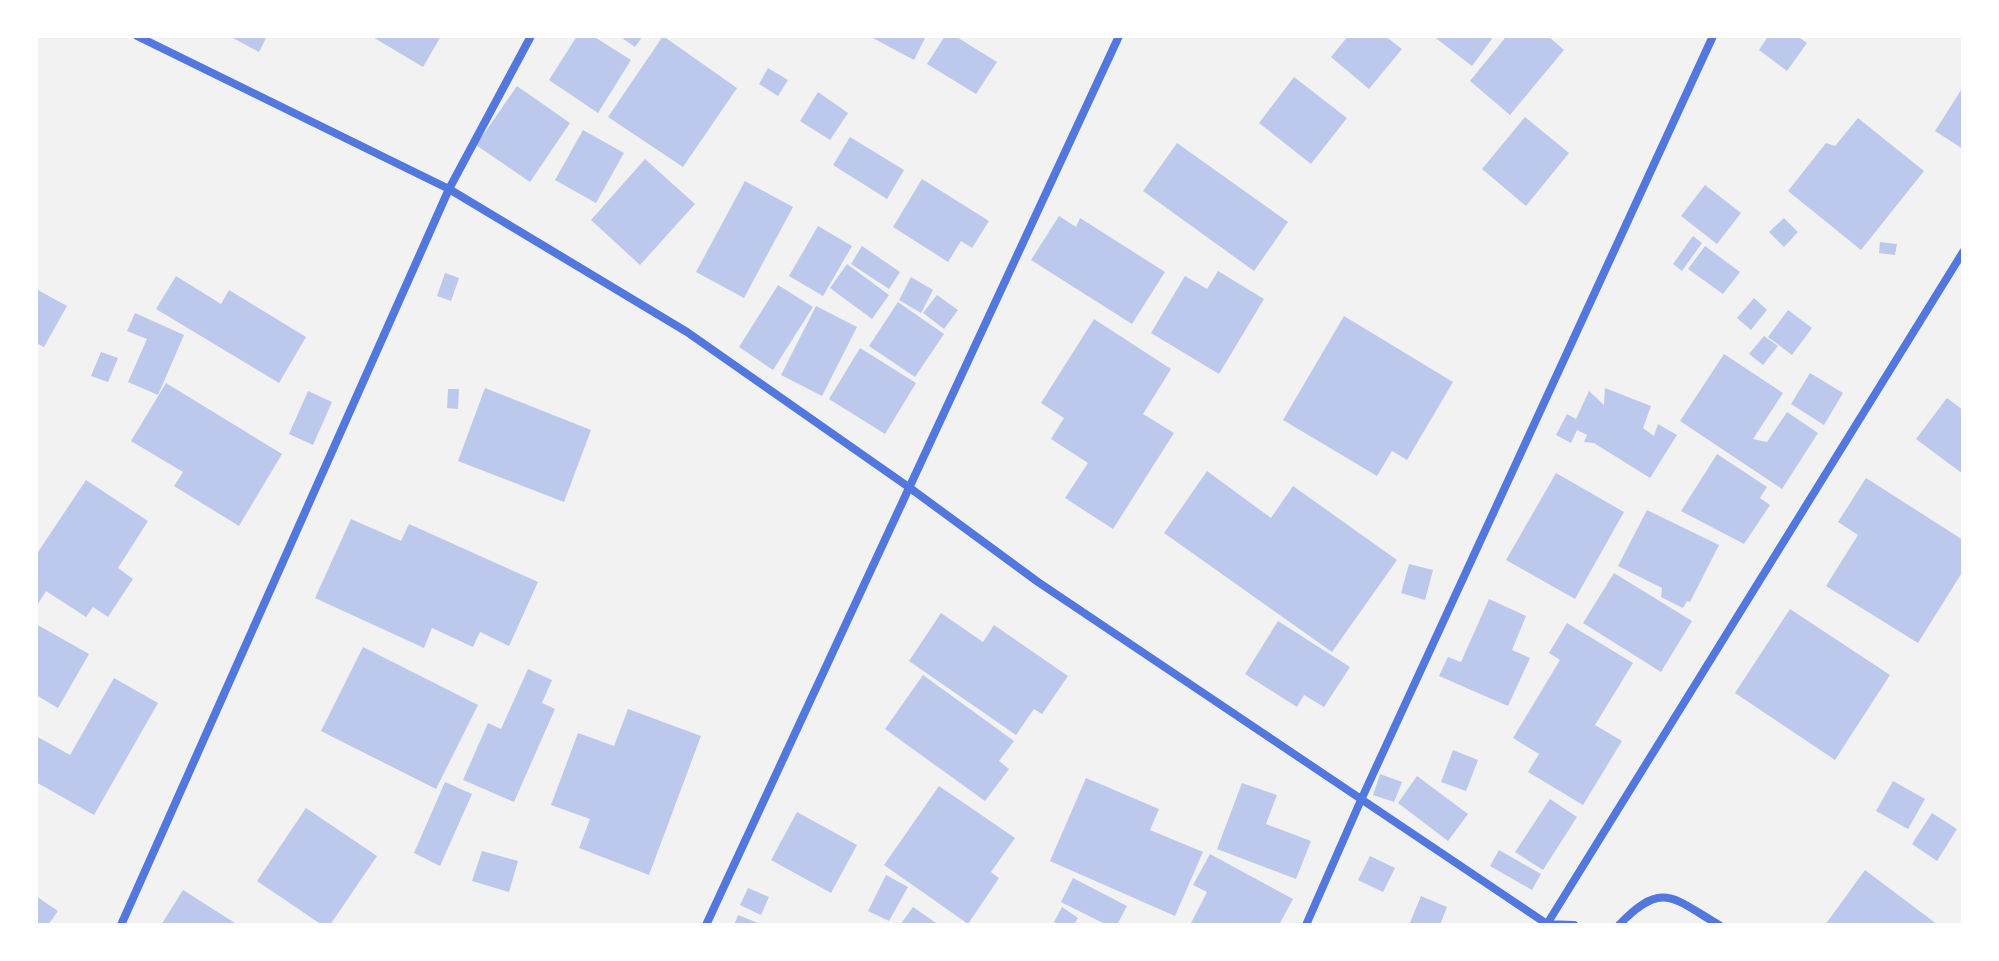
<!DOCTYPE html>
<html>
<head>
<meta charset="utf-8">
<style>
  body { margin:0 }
  #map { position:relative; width:1999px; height:961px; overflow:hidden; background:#f2f2f2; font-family:"Fira Sans Condensed",sans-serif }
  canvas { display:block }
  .frame { position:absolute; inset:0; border:38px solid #fff; pointer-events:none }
</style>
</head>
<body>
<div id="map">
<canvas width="1999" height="961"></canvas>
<div class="frame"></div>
</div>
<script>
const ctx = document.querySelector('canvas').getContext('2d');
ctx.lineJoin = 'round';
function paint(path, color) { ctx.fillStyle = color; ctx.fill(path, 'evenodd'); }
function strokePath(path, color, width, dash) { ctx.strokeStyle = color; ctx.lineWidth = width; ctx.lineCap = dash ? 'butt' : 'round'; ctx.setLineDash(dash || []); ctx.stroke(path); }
const building = new Path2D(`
  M 229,36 L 267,36 L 259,52 Z
  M 371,36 L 441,36 L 423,67 Z
  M 577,36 L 593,36 L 631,60 L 598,113 L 549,80 Z
  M 619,36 L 643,36 L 635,47 Z
  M 663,36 L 737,88 L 683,167 L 608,117 Z
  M 869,36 L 926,36 L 914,60 Z
  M 945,36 L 955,36 L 997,62 L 976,94 L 927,64 Z
  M 1348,36 L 1385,36 L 1402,49 L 1369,89 L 1331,57 Z
  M 1433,36 L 1494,36 L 1472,66 Z
  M 1503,36 L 1548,36 L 1564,50 L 1510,115 L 1470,81 L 1505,38 Z
  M 1768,36 L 1797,36 L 1807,43 L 1787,71 L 1759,50 Z
  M 768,68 L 788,80 L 778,96 L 759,84 Z
  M 1294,77 L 1347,118 L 1311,164 L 1259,123 Z
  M 517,86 L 570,123 L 530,182 L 476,145 Z
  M 1963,87 L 1963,149 L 1935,131 Z
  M 818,92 L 848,113 L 830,140 L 800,121 Z
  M 1525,117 L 1569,153 L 1526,206 L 1482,169 Z
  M 1858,118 L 1924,171 L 1861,250 L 1788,191 L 1826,143 L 1835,146 Z
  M 583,130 L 624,153 L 596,203 L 555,180 Z
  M 850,137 L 904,170 L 887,199 L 833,165 Z
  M 1177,143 L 1288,222 L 1254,271 L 1143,191 Z
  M 645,159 L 695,204 L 640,265 L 591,220 Z
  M 922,179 L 989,221 L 972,248 L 961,241 L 948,262 L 893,227 Z
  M 745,181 L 793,207 L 744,298 L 696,272 Z
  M 1705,185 L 1741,213 L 1717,244 L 1681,216 Z
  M 1059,216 L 1076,227 L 1080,218 L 1165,272 L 1132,324 L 1031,260 Z
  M 1784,218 L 1798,232 L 1784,247 L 1769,232 Z
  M 818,226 L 852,246 L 823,296 L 789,276 Z
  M 1693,236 L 1702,243 L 1682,271 L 1673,264 Z
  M 1880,242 L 1897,244 L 1895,255 L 1879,253 Z
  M 862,246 L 900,272 L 889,289 L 851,264 Z
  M 1705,246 L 1740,272 L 1723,294 L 1688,269 Z
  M 847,264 L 889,295 L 872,319 L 830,288 Z
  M 1218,271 L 1264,299 L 1219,374 L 1151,333 L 1185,276 L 1207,289 Z
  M 445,273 L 459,278 L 451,301 L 437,296 Z
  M 176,276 L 221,304 L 229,290 L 306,337 L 279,383 L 156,309 Z
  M 911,277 L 933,290 L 921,313 L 899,300 Z
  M 778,285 L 813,307 L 773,370 L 739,347 Z
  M 36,289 L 67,306 L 44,347 L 36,343 Z
  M 937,295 L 958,310 L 944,329 L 923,313 Z
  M 1754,298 L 1767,310 L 1751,330 L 1737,318 Z
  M 898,302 L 944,334 L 915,377 L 869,346 Z
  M 816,306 L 857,327 L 822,396 L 781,375 Z
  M 1788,310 L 1812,328 L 1792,355 L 1768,337 Z
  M 135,313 L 184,335 L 158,395 L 128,382 L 147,339 L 127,331 Z
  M 1344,316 L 1453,382 L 1407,460 L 1392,451 L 1377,476 L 1283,420 Z
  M 1094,319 L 1171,369 L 1143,414 L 1174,433 L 1113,529 L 1065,498 L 1088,463 L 1051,439 L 1064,418 L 1041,403 Z
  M 1764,336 L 1778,346 L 1763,365 L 1749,354 Z
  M 860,348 L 916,383 L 885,434 L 829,399 Z
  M 101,352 L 118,358 L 108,382 L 91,376 Z
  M 1724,354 L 1783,393 L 1753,439 L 1767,442 L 1787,412 L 1818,433 L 1782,489 L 1680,421 Z
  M 1810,373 L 1843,393 L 1824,425 L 1791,404 Z
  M 166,383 L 282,454 L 239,526 L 174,486 L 183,472 L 131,441 Z
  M 485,388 L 591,430 L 564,502 L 458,461 Z
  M 1605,388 L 1651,406 L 1643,428 L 1654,436 L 1658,424 L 1677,435 L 1650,478 L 1594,443 L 1584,442 L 1587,435 L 1577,430 L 1571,443 L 1556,435 L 1567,414 L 1576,419 L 1589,391 L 1604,405 Z
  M 448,389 L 459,389 L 458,409 L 447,408 Z
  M 308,391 L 332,402 L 313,445 L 289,434 Z
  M 1947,398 L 1963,410 L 1963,474 L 1916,439 Z
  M 1717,454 L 1767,487 L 1760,498 L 1770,505 L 1744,544 L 1681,511 Z
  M 1207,471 L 1271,518 L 1293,486 L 1397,560 L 1332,652 L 1164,533 Z
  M 1556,473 L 1624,512 L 1575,599 L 1506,560 Z
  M 1866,478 L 1963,540 L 1963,571 L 1918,643 L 1826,586 L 1858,535 L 1838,522 Z
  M 86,480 L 148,521 L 118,568 L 133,579 L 108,617 L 93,607 L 86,617 L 46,591 L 38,604 L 36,602 L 36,555 Z
  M 1647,510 L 1719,545 L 1690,602 L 1687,601 L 1683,608 L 1661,597 L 1662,588 L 1618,566 Z
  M 351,519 L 401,541 L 409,524 L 538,582 L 509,646 L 480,632 L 473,647 L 432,628 L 424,648 L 315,598 Z
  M 1409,564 L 1433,570 L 1425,600 L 1401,593 Z
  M 1614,573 L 1692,621 L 1661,672 L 1583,623 Z
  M 1489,599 L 1526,616 L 1512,650 L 1530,658 L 1508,706 L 1439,676 L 1448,657 L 1461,662 Z
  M 1790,609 L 1890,675 L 1835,760 L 1735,693 Z
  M 941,613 L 983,642 L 994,625 L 1068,676 L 1042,714 L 1034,709 L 1016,735 L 909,661 Z
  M 1278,621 L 1350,667 L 1324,707 L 1304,695 L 1297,707 L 1245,674 Z
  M 1567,623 L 1633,663 L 1595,725 L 1622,741 L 1583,805 L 1528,772 L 1539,754 L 1513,738 L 1560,660 L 1549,653 Z
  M 36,624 L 89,654 L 58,708 L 36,695 Z
  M 363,647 L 478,705 L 436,789 L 321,731 Z
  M 528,669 L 552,680 L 542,703 L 555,709 L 514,802 L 463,780 L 488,723 L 501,729 Z
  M 923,675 L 1014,741 L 999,761 L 1009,769 L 985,801 L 885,729 Z
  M 114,678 L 158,703 L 94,815 L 36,782 L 36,736 L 70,755 Z
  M 628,709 L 701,736 L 649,875 L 579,848 L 590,819 L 551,805 L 578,733 L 614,746 Z
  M 1453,750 L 1478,760 L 1466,791 L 1441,782 Z
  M 1380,774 L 1402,782 L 1394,802 L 1373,795 Z
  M 1417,776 L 1468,814 L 1448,841 L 1398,803 Z
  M 1086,778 L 1159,809 L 1150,830 L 1203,852 L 1175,916 L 1050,861 Z
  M 1893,781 L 1925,799 L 1908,829 L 1876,811 Z
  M 445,782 L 472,794 L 440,866 L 414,853 Z
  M 1242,783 L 1277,795 L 1266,824 L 1311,841 L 1296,879 L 1217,849 Z
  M 939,786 L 1015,838 L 991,872 L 999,878 L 968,924 L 884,865 Z
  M 1550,799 L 1577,817 L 1543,870 L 1515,852 Z
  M 306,808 L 377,856 L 330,925 L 322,925 L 257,881 Z
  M 797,812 L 857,845 L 831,893 L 771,860 Z
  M 1932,813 L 1957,829 L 1937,861 L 1912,844 Z
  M 1499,850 L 1541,874 L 1532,890 L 1490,866 Z
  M 482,851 L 518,861 L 509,892 L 472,881 Z
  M 1210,854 L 1293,899 L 1279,925 L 1190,925 L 1207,892 L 1193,885 Z
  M 1370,856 L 1395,868 L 1383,892 L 1358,880 Z
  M 1865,870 L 1938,925 L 1825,925 Z
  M 886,875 L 908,887 L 889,921 L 868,911 Z
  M 1073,878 L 1127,906 L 1117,925 L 1107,925 L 1061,902 Z
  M 748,888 L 769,897 L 761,915 L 740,905 Z
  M 183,890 L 238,925 L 161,925 Z
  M 36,896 L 58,911 L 48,925 L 36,925 Z
  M 1421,896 L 1447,907 L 1440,925 L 1409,925 Z
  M 913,907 L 939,925 L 900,925 Z
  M 1062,907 L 1078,918 L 1074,925 L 1059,925 L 1054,922 Z
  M 738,915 L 763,925 L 734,925 Z`);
const minor = new Path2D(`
  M 137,36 L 449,189 L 687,332 L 910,488 L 1038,582 L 1547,924 L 1574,925
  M 1547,924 L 1963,252
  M 121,925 L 449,189 L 531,36
  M 706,925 L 1119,36
  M 1306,925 L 1361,800 L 1713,36
  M 1619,925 C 1662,880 1673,898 1719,925`);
paint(building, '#bdc9ec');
strokePath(minor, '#5277de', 8);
</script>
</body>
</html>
